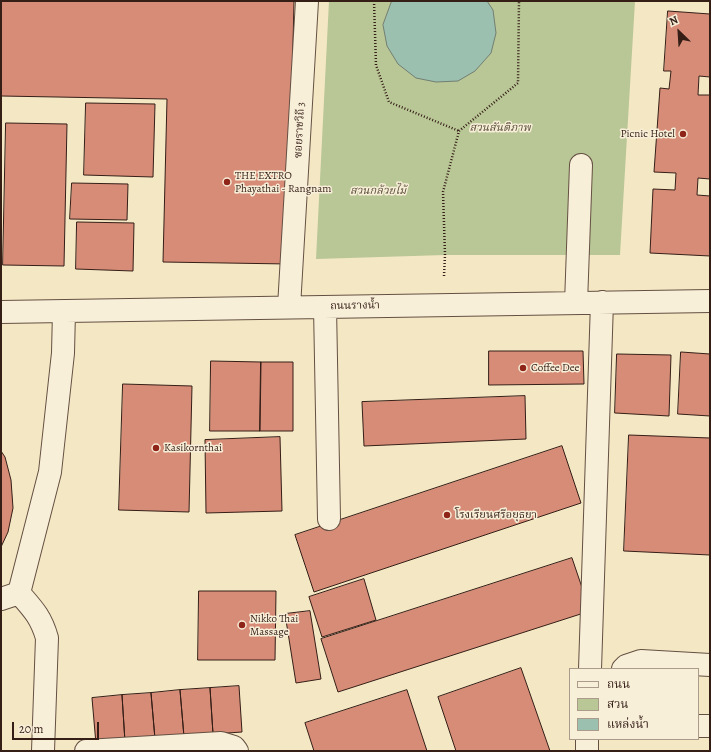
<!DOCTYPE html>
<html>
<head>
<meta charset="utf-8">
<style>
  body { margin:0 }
  #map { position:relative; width:711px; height:752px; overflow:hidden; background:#f4e7c4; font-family:Alegreya,"Noto Serif Thai",serif }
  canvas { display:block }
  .frame { position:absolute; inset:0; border:2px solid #341e16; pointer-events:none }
  .legend { position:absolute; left:569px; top:668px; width:130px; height:72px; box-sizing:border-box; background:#f8efd9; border:1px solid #aa9b8b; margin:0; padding:5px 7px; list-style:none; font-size:12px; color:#341e16 }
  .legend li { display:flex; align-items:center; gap:8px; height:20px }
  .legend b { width:20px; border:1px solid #aa9b8b }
  .north { position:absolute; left:659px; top:12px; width:40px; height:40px; -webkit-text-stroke:3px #f8efd9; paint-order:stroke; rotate:335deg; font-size:11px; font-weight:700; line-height:16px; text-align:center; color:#341e16 }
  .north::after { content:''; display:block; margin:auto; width:14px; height:18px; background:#341e16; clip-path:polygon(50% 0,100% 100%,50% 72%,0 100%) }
  .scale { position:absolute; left:12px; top:722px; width:87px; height:18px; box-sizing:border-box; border:2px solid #341e16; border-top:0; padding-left:5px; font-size:12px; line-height:14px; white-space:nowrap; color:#341e16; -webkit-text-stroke:3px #f8efd9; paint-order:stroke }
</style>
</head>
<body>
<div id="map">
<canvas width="711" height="752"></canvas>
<div class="frame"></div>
<ul class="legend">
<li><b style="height:5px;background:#f8efd9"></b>ถนน</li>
<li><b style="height:11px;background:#b9c696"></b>สวน</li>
<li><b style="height:11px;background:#9cc0af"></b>แหล่งน้ำ</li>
</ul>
<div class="north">N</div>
<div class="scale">20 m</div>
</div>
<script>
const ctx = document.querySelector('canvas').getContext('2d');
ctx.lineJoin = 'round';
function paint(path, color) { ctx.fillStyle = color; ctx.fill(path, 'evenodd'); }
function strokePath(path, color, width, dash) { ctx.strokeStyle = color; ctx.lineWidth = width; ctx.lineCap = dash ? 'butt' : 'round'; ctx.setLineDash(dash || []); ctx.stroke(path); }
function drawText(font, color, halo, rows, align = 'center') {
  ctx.font = font + ' Alegreya,"Noto Serif Thai",serif'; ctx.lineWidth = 3; ctx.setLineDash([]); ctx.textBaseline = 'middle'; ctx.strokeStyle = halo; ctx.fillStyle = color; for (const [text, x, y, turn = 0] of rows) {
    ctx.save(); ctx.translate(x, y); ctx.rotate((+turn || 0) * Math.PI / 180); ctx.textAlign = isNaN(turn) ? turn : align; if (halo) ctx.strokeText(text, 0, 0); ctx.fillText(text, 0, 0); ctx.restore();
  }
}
const green = new Path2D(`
  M 329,1 L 635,1 L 620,255 L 445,255 L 316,259 Z`);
const water = new Path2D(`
  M 392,1 L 487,1 L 493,10 L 496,33 L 491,53 L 475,71 L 458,81 L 436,82 L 416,78 L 398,64 L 387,46 L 383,25 Z`);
const building = new Path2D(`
  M 1,1 L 294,1 L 288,264 L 163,262 L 167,99 L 1,96 Z
  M 668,11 L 710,14 L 710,77 L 699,76 L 698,95 L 710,95 L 710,179 L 698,178 L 697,195 L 710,196 L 710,256 L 650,253 L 653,189 L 675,190 L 676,173 L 654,172 L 660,88 L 669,89 L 671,71 L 664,71 Z
  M 86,103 L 155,104 L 153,177 L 84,175 Z
  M 6,123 L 67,124 L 64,266 L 3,265 Z
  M 72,183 L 128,184 L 127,220 L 70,219 Z
  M 77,222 L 134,223 L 133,271 L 76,269 Z
  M 489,351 L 583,351 L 584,384 L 489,385 Z
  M 681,352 L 710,354 L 710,416 L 678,414 Z
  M 617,354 L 671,355 L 669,416 L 615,413 Z
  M 211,361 L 261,362 L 260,431 L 210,431 Z
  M 261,362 L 293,362 L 293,431 L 260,431 Z
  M 123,384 L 192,386 L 189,512 L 119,510 Z
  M 525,396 L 526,439 L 364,446 L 362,402 Z
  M 629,435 L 710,438 L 710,555 L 624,551 Z
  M 280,437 L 282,511 L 206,513 L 205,440 Z
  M 562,446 L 581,503 L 314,592 L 295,535 Z
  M 1,451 L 5,457 L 11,480 L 13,508 L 8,532 L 1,547 Z
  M 572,558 L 590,611 L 338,692 L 321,639 Z
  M 364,579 L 376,620 L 322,637 L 309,597 Z
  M 199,591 L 276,591 L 275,660 L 198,660 Z
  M 310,611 L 321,679 L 296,683 L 285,614 Z
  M 521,668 L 550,751 L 456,751 L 438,697 Z
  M 239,686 L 242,732 L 213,734 L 210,688 Z
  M 210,688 L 213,734 L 184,737 L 180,690 Z
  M 180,690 L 184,737 L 155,739 L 151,693 Z
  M 407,690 L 427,751 L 314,751 L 305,723 Z
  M 151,693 L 155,739 L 125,742 L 122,695 Z
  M 122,695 L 125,742 L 96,744 L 92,698 Z`);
const path = new Path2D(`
  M 374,1 L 376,65 L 389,102 L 459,131
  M 444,276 L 445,255 L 443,192 L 459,131 L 518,83 L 519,1`);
const minor = new Path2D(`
  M 576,303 L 581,165
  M 289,307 L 307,1
  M 325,307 L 329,519
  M 1,312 L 710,301
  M 19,593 L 50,472 L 63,353 L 64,311
  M 19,593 C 33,609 41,617 47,638 L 43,751
  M 1,599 L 19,593
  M 590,669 L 602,302
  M 623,669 L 626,666 L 641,661 L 710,665
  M 698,726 L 710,726
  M 86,751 L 221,743 L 234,747 L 237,751
  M 587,751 L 587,739`);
const markers = [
  [683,134,4,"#8f2418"],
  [227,182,4,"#8f2418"],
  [523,368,4,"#8f2418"],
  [156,448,4,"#8f2418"],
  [447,515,4,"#8f2418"],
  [242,625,4,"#8f2418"]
];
const parkNames = [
  ["สวนสันติภาพ",500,128],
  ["สวนกล้วยไม้",378,191]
];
const streetNames = [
  ["ซอยราชวิถี 3",300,130,-87],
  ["ถนนรางน้ำ",355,306,-1]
];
const poiNames = [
  ["Picnic Hotel",675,134,"right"],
  ["THE EXTRO",235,176],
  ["Phayathai - Rangnam",235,189],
  ["Coffee Dee",531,368],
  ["Kasikornthai",164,448],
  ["โรงเรียนศรีอยุธยา",455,515],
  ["Nikko Thai",250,619],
  ["Massage",250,632]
];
paint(green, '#b9c696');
paint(water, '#9cc0af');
strokePath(water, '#727f72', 1);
paint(building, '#d78c78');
strokePath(building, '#341e16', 1);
strokePath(minor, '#645042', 24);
strokePath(path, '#341e16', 2.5, [1, 2]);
strokePath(minor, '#f8efd9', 22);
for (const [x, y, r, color] of markers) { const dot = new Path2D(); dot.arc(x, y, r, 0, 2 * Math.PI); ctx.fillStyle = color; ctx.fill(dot); strokePath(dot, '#f8efd9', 1.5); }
drawText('italic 11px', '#5c503c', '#f8efd9', parkNames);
drawText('11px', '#341e16', '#f8efd9', streetNames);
drawText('11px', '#341e16', '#f8efd9', poiNames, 'left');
</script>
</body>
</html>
